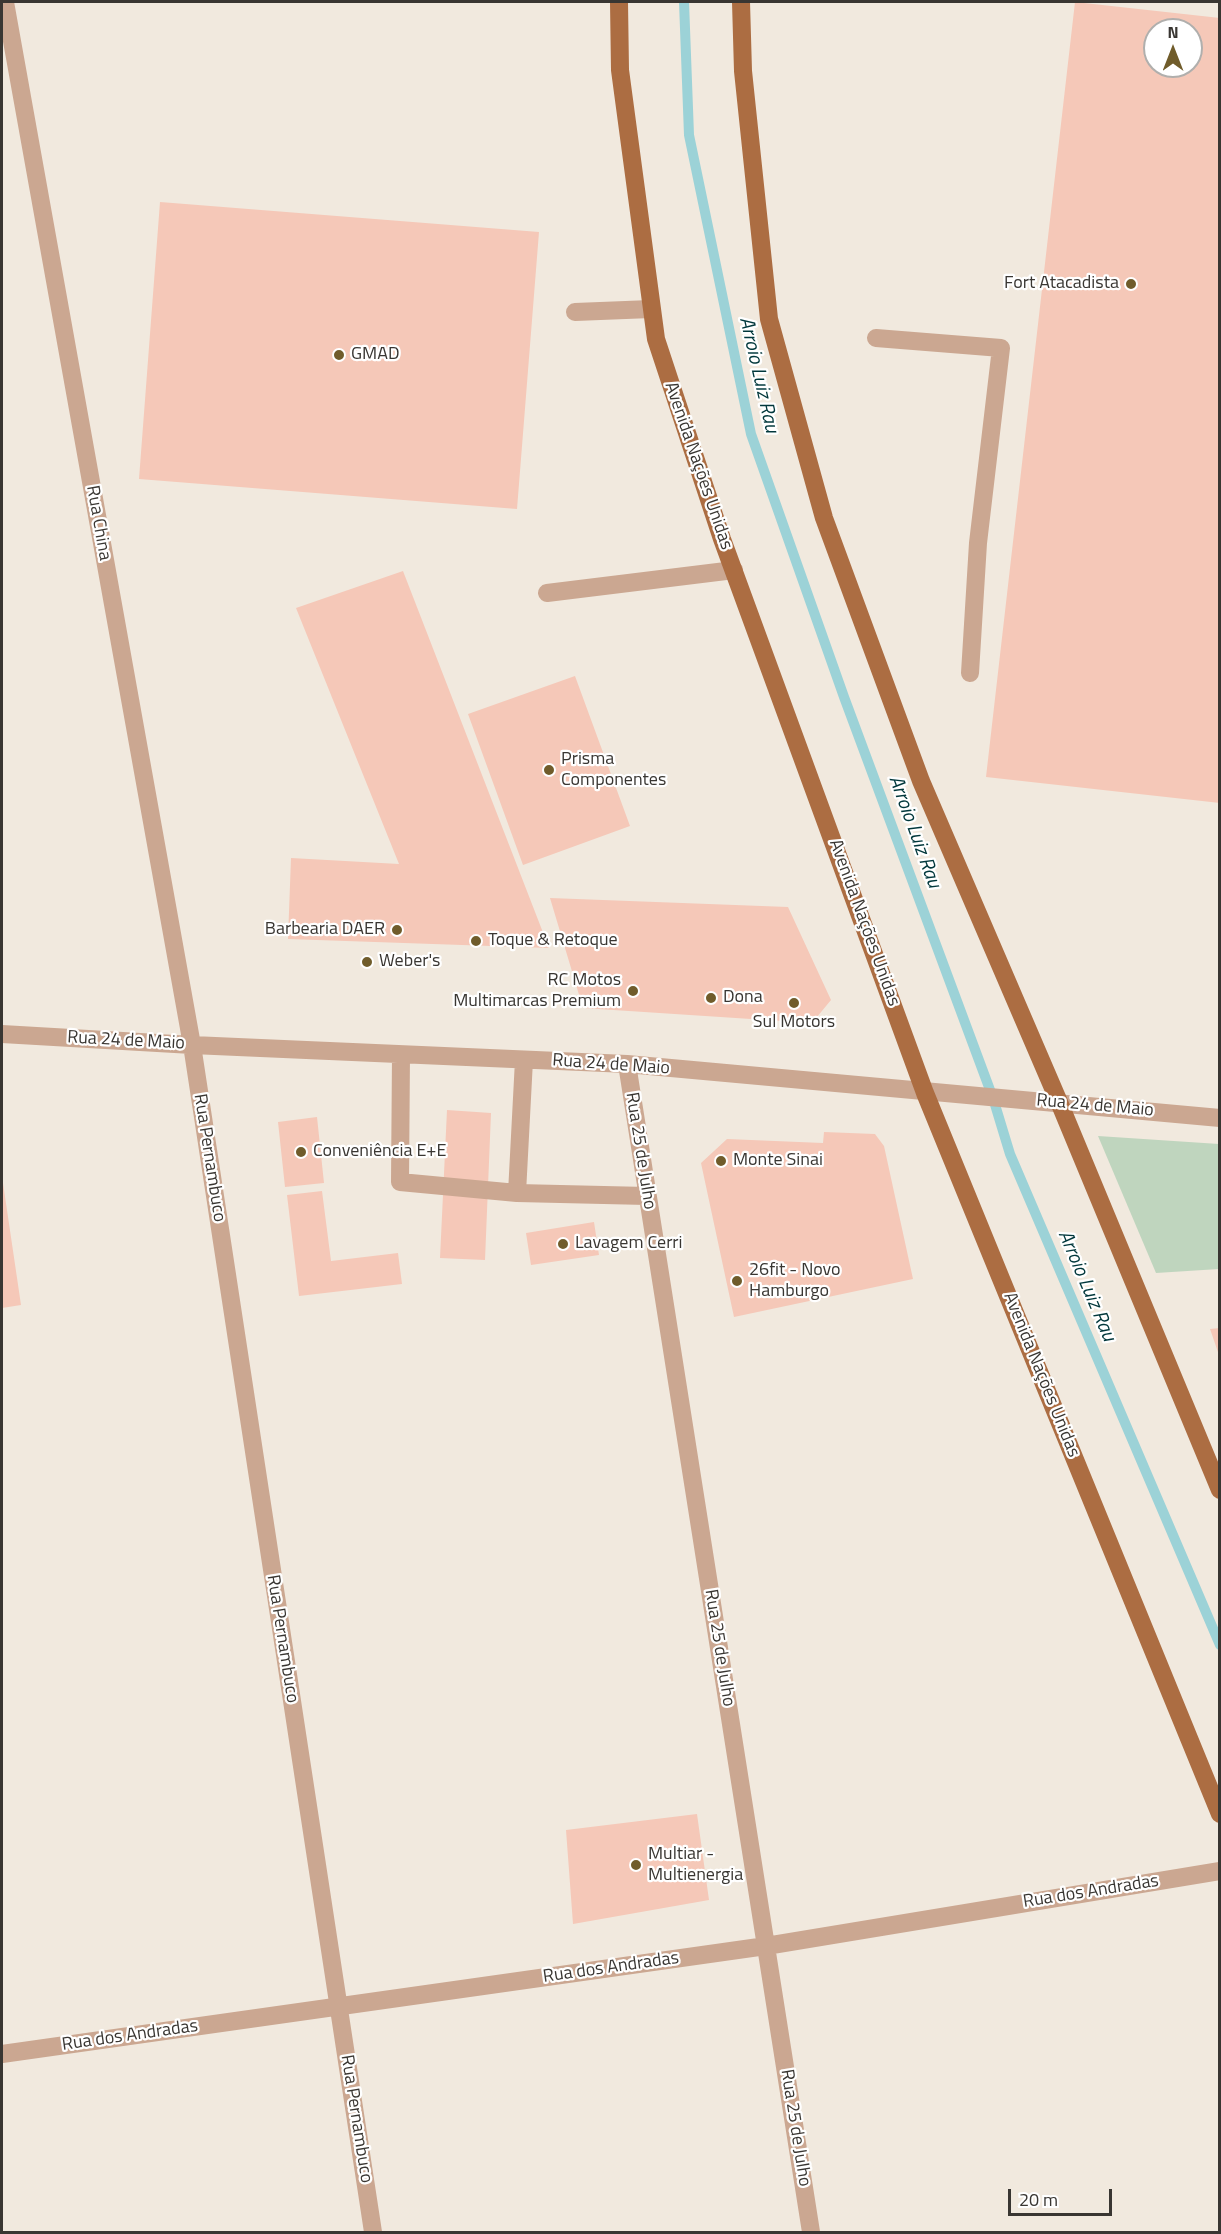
<!DOCTYPE html>
<html>
<head>
<meta charset="utf-8">
<style>
  body { margin:0 }
  #map { position:relative; width:1221px; height:2234px; overflow:hidden; background:#f1e9de; font-family:"Titillium Web",sans-serif }
  canvas { display:block }
  .frame { position:absolute; inset:0; border:3px solid #393632; pointer-events:none }
  .north { position:absolute; left:1143px; top:18px; width:60px; height:60px; box-sizing:border-box; background:#fff; border:2px solid #b0afad; border-radius:50%; rotate:0deg; font-size:16px; font-weight:700; line-height:24px; text-align:center; color:#393632 }
  .north::after { content:''; display:block; margin:auto; width:21px; height:27px; background:#705c2b; clip-path:polygon(50% 0,100% 100%,50% 72%,0 100%) }
  .scale { position:absolute; left:1008px; top:2189px; width:104px; height:27px; box-sizing:border-box; border:3px solid #393632; border-top:0; padding-left:8px; font-size:18px; line-height:21px; white-space:nowrap; color:#393632; -webkit-text-stroke:4px #fff; paint-order:stroke }
</style>
</head>
<body>
<div id="map">
<canvas width="1221" height="2234"></canvas>
<div class="frame"></div>
<div class="north">N</div>
<div class="scale">20 m</div>
</div>
<script>
const ctx = document.querySelector('canvas').getContext('2d');
ctx.lineJoin = 'round';
function paint(path, color) { ctx.fillStyle = color; ctx.fill(path, 'evenodd'); }
function strokePath(path, color, width, dash) { ctx.strokeStyle = color; ctx.lineWidth = width; ctx.lineCap = dash ? 'butt' : 'round'; ctx.setLineDash(dash || []); ctx.stroke(path); }
function drawText(font, color, halo, rows, align = 'center') {
  ctx.font = font + ' "Titillium Web",sans-serif'; ctx.lineWidth = 4.5; ctx.setLineDash([]); ctx.textBaseline = 'middle'; ctx.strokeStyle = halo; ctx.fillStyle = color; for (const [text, x, y, turn = 0] of rows) {
    ctx.save(); ctx.translate(x, y); ctx.rotate((+turn || 0) * Math.PI / 180); ctx.textAlign = isNaN(turn) ? turn : align; if (halo) ctx.strokeText(text, 0, 0); ctx.fillText(text, 0, 0); ctx.restore();
  }
}
const green = new Path2D(`
  M 1098,1136 L 1219,1144 L 1219,1269 L 1156,1273 Z`);
const stream = new Path2D(`
  M 684,2 L 689,135 L 751,434 L 844,697 L 993,1098 L 1010,1154 L 1220,1645`);
const building = new Path2D(`
  M 1075,2 L 1220,18 L 1220,803 L 986,777 ZM 1155,30 L 1191,30 L 1191,66 L 1155,66 Z
  M 160,202 L 539,232 L 517,509 L 139,479 Z
  M 403,571 L 549,948 L 288,939 L 291,858 L 399,864 L 296,608 Z
  M 575,676 L 630,826 L 523,865 L 468,714 Z
  M 550,898 L 788,907 L 831,1000 L 812,1023 L 583,1008 Z
  M 447,1110 L 491,1113 L 485,1260 L 440,1258 Z
  M 317,1117 L 324,1183 L 285,1187 L 278,1122 Z
  M 824,1132 L 875,1134 L 884,1146 L 913,1279 L 734,1317 L 701,1163 L 727,1139 L 823,1143 Z
  M 3,1183 L 21,1305 L 2,1308 L 2,1184 Z
  M 322,1191 L 331,1261 L 398,1253 L 402,1284 L 299,1296 L 287,1195 Z
  M 594,1222 L 599,1255 L 531,1265 L 526,1233 Z
  M 1220,1328 L 1220,1355 L 1219,1355 L 1210,1329 Z
  M 697,1814 L 709,1900 L 573,1924 L 566,1830 Z`);
const minor = new Path2D(`
  M 5,2 L 192,1045 L 373,2232
  M 575,312 L 651,309
  M 876,338 L 1001,348 L 978,543 L 970,673
  M 547,593 L 734,570
  M 2,1034 L 192,1045 L 627,1064 L 1220,1118
  M 401,1055 L 400,1182 L 517,1193 L 647,1196
  M 627,1064 L 811,2232
  M 517,1193 L 524,1060
  M 2,2054 L 766,1946 L 1220,1871`);
const major = new Path2D(`
  M 619,2 L 620,70 L 656,339 L 722,539 L 925,1093 L 1220,1814
  M 741,2 L 743,71 L 769,319 L 824,518 L 921,781 L 1059,1102 L 1220,1490`);
const markers = [
  [1131,284,6,"#705c2b"],
  [339,355,6,"#705c2b"],
  [549,770,6,"#705c2b"],
  [397,930,6,"#705c2b"],
  [476,941,6,"#705c2b"],
  [367,962,6,"#705c2b"],
  [633,991,6,"#705c2b"],
  [711,998,6,"#705c2b"],
  [794,1003,6,"#705c2b"],
  [301,1152,6,"#705c2b"],
  [721,1161,6,"#705c2b"],
  [563,1244,6,"#705c2b"],
  [737,1281,6,"#705c2b"],
  [636,1865,6,"#705c2b"]
];
const poiNames = [
  ["Fort Atacadista",1119,284,"right"],
  ["GMAD",351,355],
  ["Prisma",561,760],
  ["Componentes",561,781],
  ["Barbearia DAER",385,930,"right"],
  ["Toque & Retoque",488,941],
  ["Weber's",379,962],
  ["RC Motos",621,981,"right"],
  ["Multimarcas Premium",621,1002,"right"],
  ["Dona",723,998],
  ["Sul Motors",794,1023,"center"],
  ["Conveniência E+E",313,1152],
  ["Monte Sinai",733,1161],
  ["Lavagem Cerri",575,1244],
  ["26fit - Novo",749,1271],
  ["Hamburgo",749,1292],
  ["Multiar -",648,1855],
  ["Multienergia",648,1876]
];
const streetNames = [
  ["Avenida Nações Unidas",698,466,71],
  ["Rua China",98,523,80],
  ["Avenida Nações Unidas",864,923,70],
  ["Rua 24 de Maio",126,1041,3],
  ["Rua 24 de Maio",611,1065,4],
  ["Rua 24 de Maio",1095,1106,5],
  ["Rua 25 de Julho",640,1151,81],
  ["Rua Pernambuco",209,1158,81],
  ["Avenida Nações Unidas",1041,1375,68],
  ["Rua Pernambuco",282,1639,81],
  ["Rua 25 de Julho",719,1648,81],
  ["Rua dos Andradas",1091,1892,-9],
  ["Rua dos Andradas",611,1968,-8],
  ["Rua dos Andradas",130,2036,-8],
  ["Rua Pernambuco",356,2119,81],
  ["Rua 25 de Julho",795,2128,81]
];
const waterNames = [
  ["Arroio Luiz Rau",758,375,77],
  ["Arroio Luiz Rau",914,832,70],
  ["Arroio Luiz Rau",1086,1286,67]
];
paint(green, '#bfd5be');
strokePath(stream, '#9cd2d7', 10);
paint(building, '#f5c8b8');
strokePath(minor, '#cba791', 18);
strokePath(major, '#ac6d42', 18);
for (const [x, y, r, color] of markers) { const dot = new Path2D(); dot.arc(x, y, r, 0, 2 * Math.PI); ctx.fillStyle = color; ctx.fill(dot); strokePath(dot, '#fff', 2); }
drawText('18px', '#393632', '#fff', poiNames, 'left');
drawText('18px', '#393632', '#fff', streetNames);
drawText('italic 20px', '#01373b', '#fff', waterNames);
</script>
</body>
</html>
